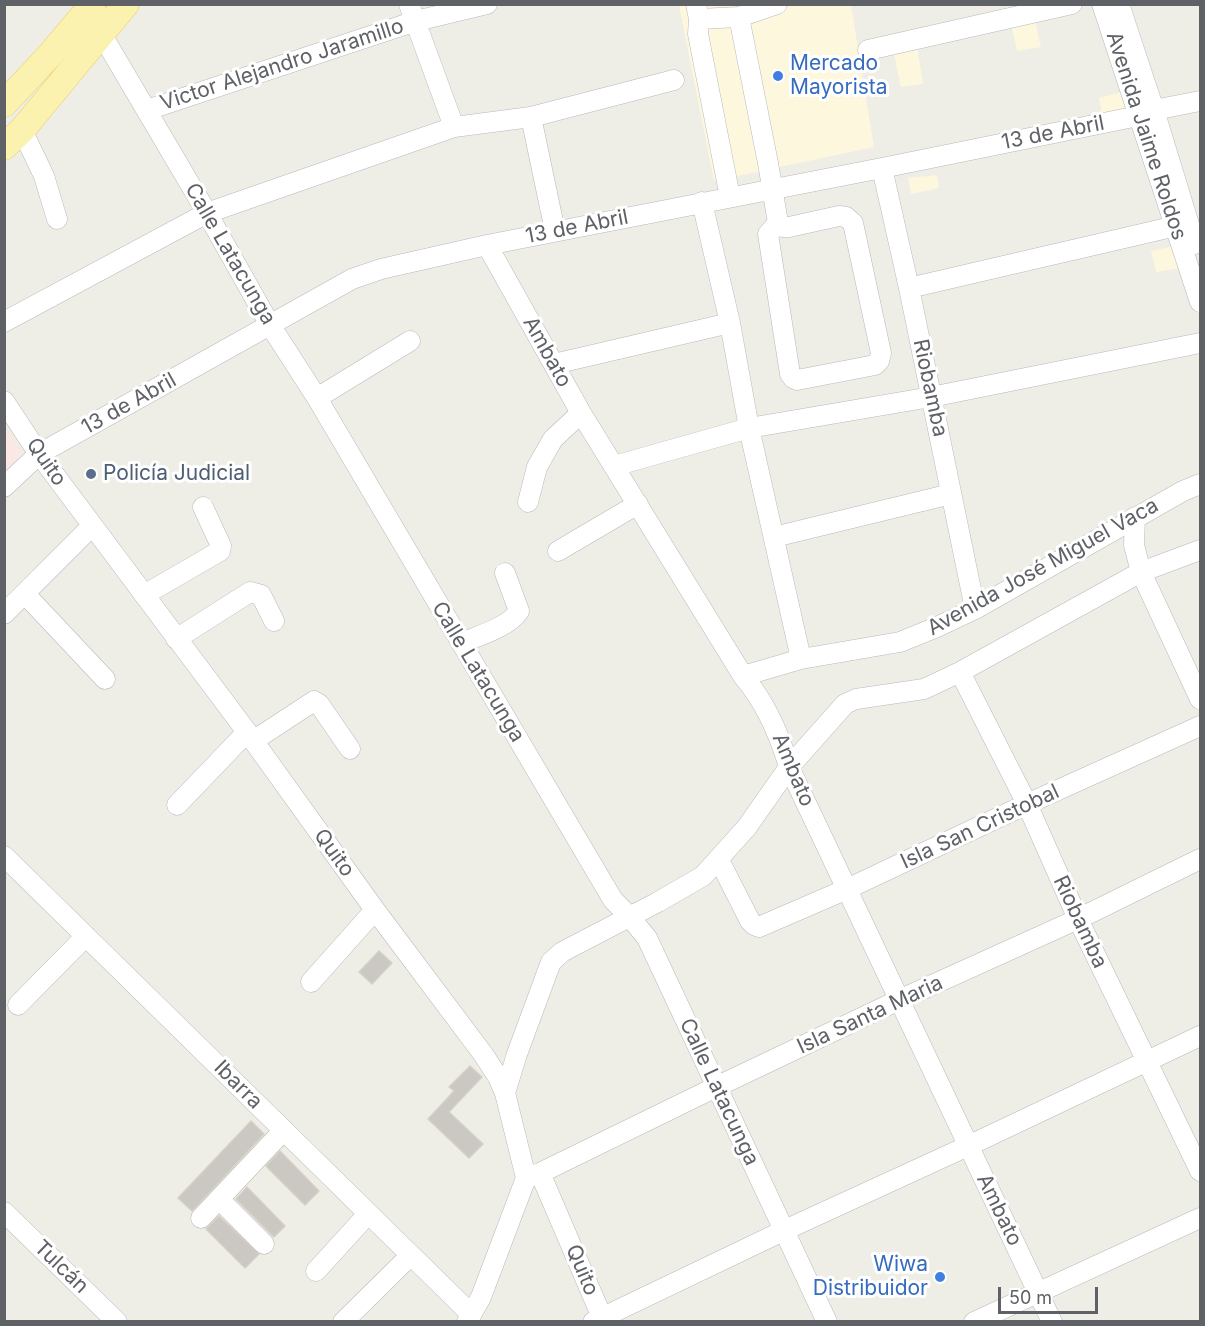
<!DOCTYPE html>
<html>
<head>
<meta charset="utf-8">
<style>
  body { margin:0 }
  #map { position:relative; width:1205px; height:1326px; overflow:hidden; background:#efeee6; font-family:Inter,sans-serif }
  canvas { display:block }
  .frame { position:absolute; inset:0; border:6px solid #5e6166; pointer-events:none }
  .scale { position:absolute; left:998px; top:1287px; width:100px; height:27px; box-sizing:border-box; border:3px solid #5e6166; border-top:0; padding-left:8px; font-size:18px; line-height:21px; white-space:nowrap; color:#5e6166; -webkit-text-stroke:4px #fff; paint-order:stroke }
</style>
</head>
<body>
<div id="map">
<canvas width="1205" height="1326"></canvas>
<div class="frame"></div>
<div class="scale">50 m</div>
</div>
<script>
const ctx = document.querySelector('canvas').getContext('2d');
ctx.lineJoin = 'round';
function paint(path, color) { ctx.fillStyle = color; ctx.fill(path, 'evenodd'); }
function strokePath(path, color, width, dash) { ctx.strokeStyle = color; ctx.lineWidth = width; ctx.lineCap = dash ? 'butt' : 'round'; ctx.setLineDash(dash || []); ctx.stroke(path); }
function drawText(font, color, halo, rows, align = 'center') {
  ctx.font = font + ' Inter,sans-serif'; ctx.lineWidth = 6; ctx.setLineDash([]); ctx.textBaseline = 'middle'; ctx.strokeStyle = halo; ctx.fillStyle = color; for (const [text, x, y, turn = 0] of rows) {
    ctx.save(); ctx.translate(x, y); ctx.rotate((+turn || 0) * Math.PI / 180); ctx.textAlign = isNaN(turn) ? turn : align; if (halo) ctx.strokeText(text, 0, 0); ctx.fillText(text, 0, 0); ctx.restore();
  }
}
const commercial = new Path2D(`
  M 679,5 L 851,5 L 874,147 L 714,181 Z
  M 1035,20 L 1041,47 L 1017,51 L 1011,24 Z
  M 916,39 L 923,84 L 901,87 L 892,45 Z
  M 1125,91 L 1133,117 L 1104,123 L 1099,98 Z
  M 937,175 L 939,188 L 911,194 L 908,178 Z
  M 1174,246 L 1181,268 L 1156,272 L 1151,251 Z`);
const medical = new Path2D(`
  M 4,425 L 22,453 L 5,471 L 4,471 Z`);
const building = new Path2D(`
  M 379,951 L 392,963 L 372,984 L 359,972 Z
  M 470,1066 L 482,1077 L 449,1112 L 483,1144 L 469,1158 L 428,1119 L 454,1091 L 449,1087 Z
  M 251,1121 L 264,1134 L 192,1211 L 178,1198 Z
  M 280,1151 L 319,1191 L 305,1205 L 266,1166 Z
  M 247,1187 L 285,1226 L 274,1237 L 236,1199 Z
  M 219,1216 L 259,1254 L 245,1268 L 206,1229 Z`);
const minor = new Path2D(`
  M 409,4 L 454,127
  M 696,4 L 699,19 L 698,34 L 730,197
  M 1102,4 L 1200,302
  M 1119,4 L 1154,110 L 1195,244
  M 739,17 L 768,163 L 778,223
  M 699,19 L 739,17 L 777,4
  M 102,35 L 207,213 L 270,325 L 317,398 L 613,900 L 629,916 L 647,938 L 827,1322
  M 868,50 L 1072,4
  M 147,110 L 416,21 L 487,4
  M 531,117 L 555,231
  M 22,130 L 44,176 L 57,219
  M 882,168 L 909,288 L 975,609
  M 702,202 L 730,323 L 749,428 L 801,659
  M 839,216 L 846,217 L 853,223 L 881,353 L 879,361 L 875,365 L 797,380 L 793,378 L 790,374 L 768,234 L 778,223 L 783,227 L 789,227 Z
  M 487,245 L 581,413 L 743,676 C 766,703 779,733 789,767 L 1052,1322
  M 909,288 L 1176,226
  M 4,322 L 207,213 L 454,127 L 531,117 L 674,80
  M 554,364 L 730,323
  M 317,398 L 410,341
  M 4,401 L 39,454 L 247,732 L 375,910 L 483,1054 L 498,1077 L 505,1093 L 526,1178
  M 614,466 L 749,428 L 931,397 L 1200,343
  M 4,487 L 39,454 L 352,279 L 381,269 L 487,245 L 882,168 L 1138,116 L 1154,110 L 1200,101
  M 528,502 L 537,467 L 553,439 L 581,413
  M 1135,517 L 1134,545 L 1141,572 L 1200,699
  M 774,537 L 951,494
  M 558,551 L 638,504
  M 25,594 L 105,679
  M 144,595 L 220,551 L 221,546 L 203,507
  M 4,614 L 92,526
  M 176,639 L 250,592 L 261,595 L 274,621
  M 461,643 C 478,636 509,627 519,611 L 505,573
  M 960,672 L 1027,804 L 1078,919 L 1200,1171
  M 743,676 L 801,659 L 900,642 L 937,627 L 975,609 L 1183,491 L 1200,484
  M 253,741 L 314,701 L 319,704 L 350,749
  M 177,805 L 247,732
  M 4,856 L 471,1314
  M 719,860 L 750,921 L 754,925 L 759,927 L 847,889 L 1027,804 L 1200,726
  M 311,982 L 375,910
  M 18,1005 L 86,936
  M 505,1093 L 517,1054 L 551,962 L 562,952 L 658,902 L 703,876 L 747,827 L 789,767 L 845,704 L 856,699 L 924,689 L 960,672 L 1141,572 L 1200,550
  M 540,1173 L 716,1087 L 899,1000 L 1078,919 L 1200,859
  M 529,1177 L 540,1173 L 604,1322
  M 220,1200 L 264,1244
  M 4,1212 L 117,1322
  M 201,1218 L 284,1130
  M 316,1271 L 368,1214
  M 343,1322 L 411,1255
  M 467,1322 L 481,1297 L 526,1178
  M 593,1322 L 785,1230 L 968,1146 L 1200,1036
  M 974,1322 L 1200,1218`);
const major = new Path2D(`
  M 4,104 L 49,56 L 93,4
  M 4,147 L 22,130 L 126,4`);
const markers = [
  [778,76,6,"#3f7fe0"],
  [91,474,6,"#5c6f8a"],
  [940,1277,6,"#3f7fe0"]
];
const shopNames = [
  ["Mercado",790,64],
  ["Mayorista",790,88],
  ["Wiwa",928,1265,"right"],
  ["Distribuidor",928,1289,"right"]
];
const streetNames = [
  ["Victor Alejandro Jaramillo",282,65,-18],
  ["13 de Abril",1053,133,-11],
  ["Avenida Jaime Roldos",1146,136,72],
  ["13 de Abril",577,227,-11],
  ["Calle Latacunga",230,254,60],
  ["Ambato",547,352,61],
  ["Riobamba",930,388,78],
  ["13 de Abril",129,404,-29],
  ["Quito",46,462,55],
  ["Avenida José Miguel Vaca",1043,567,-29],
  ["Calle Latacunga",478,672,59],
  ["Ambato",793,770,67],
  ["Isla San Cristobal",980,827,-25],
  ["Quito",334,853,54],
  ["Riobamba",1080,922,65],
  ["Isla Santa Maria",870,1015,-25],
  ["Ibarra",238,1085,45],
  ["Calle Latacunga",719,1092,65],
  ["Ambato",999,1210,64],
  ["Tulcán",61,1267,44],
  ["Quito",582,1270,67]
];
const serviceNames = [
  ["Policía Judicial",103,474]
];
paint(commercial, '#fdf7de');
paint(medical, '#fbe7e4');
paint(building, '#cbc8c4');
strokePath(building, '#d4d0c5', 1.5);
strokePath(minor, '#b7b8bc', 21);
strokePath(major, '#ecca63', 27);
strokePath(minor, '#fff', 20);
strokePath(major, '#fcf2af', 26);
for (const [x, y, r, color] of markers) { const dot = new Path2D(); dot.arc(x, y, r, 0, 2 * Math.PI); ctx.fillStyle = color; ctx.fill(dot); strokePath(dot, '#fff', 2); }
drawText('21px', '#366cbe', '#fff', shopNames, 'left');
drawText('21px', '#5e6166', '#fff', streetNames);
drawText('21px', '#4e5e75', '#fff', serviceNames, 'left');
</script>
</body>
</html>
